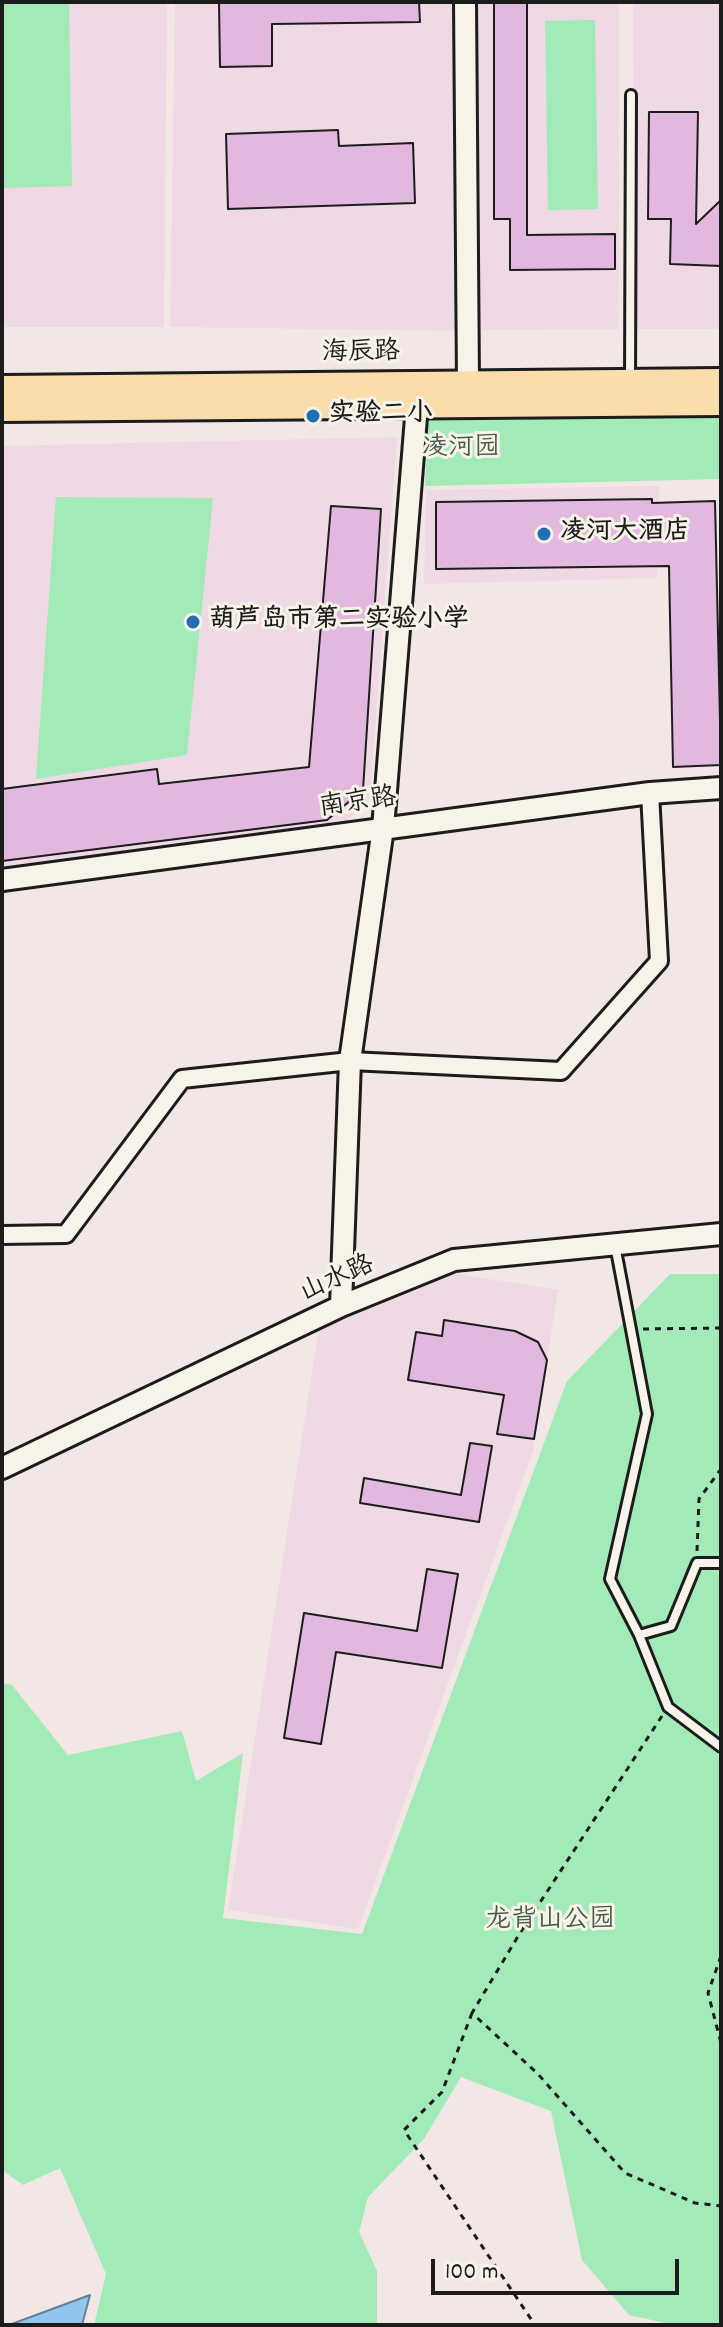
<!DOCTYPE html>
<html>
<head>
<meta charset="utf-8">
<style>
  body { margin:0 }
  #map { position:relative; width:723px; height:2327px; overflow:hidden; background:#f3e7e6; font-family:Dekko,sans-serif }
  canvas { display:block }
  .frame { position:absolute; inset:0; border:4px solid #1c1c1c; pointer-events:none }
  .scale { position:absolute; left:431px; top:2259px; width:248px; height:36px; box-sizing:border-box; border:4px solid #1c1c1c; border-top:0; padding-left:10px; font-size:24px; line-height:28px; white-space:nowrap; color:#1c1c1c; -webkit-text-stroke:6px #f7f3e8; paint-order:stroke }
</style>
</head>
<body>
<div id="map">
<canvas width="723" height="2327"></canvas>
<div class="frame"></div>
<div class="scale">100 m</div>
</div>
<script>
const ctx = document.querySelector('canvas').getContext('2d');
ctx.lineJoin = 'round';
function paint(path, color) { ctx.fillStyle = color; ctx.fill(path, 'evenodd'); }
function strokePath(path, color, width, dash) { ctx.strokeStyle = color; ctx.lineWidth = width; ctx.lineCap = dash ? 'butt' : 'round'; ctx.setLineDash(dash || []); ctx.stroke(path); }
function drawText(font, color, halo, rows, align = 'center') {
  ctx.font = font + ' Dekko,"LXGW WenKai TC",sans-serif'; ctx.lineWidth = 6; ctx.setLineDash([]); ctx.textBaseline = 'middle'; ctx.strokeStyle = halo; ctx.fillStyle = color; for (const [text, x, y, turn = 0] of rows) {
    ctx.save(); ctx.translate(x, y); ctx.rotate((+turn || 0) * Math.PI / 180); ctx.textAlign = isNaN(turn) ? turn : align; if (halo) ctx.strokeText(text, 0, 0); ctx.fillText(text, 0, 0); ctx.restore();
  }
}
const built = new Path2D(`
  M 2,2 L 167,2 L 164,327 L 2,327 Z
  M 175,2 L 456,2 L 458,331 L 170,327 Z
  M 474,2 L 619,2 L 619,329 L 475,330 Z
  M 633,2 L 721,2 L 721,329 L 635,329 Z
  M 397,437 L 370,798 L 340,827 L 2,867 L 2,446 Z
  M 659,486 L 657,578 L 424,584 L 426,490 Z
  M 446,1272 L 558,1290 L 533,1451 L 358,1929 L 228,1910 L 319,1328 Z`);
const green = new Path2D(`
  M 2,2 L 69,2 L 72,186 L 2,188 Z
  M 595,20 L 598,209 L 548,210 L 545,21 Z
  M 429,416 L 721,418 L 721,479 L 425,486 Z
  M 56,497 L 213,498 L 187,755 L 36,779 Z
  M 670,1274 L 721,1274 L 721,2325 L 674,2325 L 629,2315 L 582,2260 L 551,2111 L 461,2077 L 424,2139 L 368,2197 L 359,2232 L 377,2271 L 377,2325 L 94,2325 L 106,2274 L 60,2168 L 23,2185 L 2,2170 L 2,1683 L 12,1685 L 68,1755 L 182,1731 L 196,1781 L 243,1753 L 223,1918 L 362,1934 L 567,1381 Z`);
const water = new Path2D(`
  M 90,2295 L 82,2325 L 9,2325 Z`);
const building = new Path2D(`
  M 219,2 L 419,2 L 420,22 L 272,24 L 272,66 L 220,67 Z
  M 494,2 L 527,2 L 527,235 L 615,234 L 615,269 L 510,270 L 510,219 L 494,219 Z
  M 649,112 L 698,112 L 696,224 L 721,200 L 721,266 L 670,264 L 671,219 L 648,219 Z
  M 338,130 L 339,146 L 413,143 L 415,203 L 228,209 L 226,134 Z
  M 652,499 L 652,503 L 715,501 L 721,765 L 673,767 L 669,566 L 436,569 L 436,502 Z
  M 331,506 L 381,509 L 363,790 L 327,820 L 2,861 L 2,789 L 157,769 L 159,784 L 309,767 Z
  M 444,1320 L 515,1331 L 538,1342 L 547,1360 L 534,1439 L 497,1434 L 504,1395 L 408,1380 L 416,1332 L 442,1336 Z
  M 470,1443 L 492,1446 L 479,1522 L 360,1503 L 364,1478 L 461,1495 Z
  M 427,1569 L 458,1574 L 442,1668 L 336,1652 L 321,1744 L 284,1738 L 304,1613 L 417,1631 Z`);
const path = new Path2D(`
  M 643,1329 L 721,1328
  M 697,1551 L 699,1499 L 721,1469
  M 662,1716 L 520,1933 L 472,2013 L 538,2074 L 625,2173 L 695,2203 L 721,2206
  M 721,1956 L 708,1993 L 721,2043
  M 472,2013 L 442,2092 L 404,2130 L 533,2322 L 533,2325`);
const service = new Path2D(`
  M 630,380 L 631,95
  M 615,1245 L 647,1414 L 610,1579 L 639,1635 L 668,1707 L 721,1747
  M 639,1635 L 671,1626 L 697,1563 L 721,1563`);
const minor = new Path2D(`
  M 2,1235 L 66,1234 L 182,1079 L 350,1061 L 561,1071 L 659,961 L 650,793`);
const tertiary = new Path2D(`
  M 465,2 L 468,382
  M 2,880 L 650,793 L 721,788
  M 341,1306 L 350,1061 L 383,828 L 417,405
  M 2,1468 L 341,1306 L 454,1260 L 721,1234`);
const primary = new Path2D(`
  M 2,388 L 721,381
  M 2,409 L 721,403`);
const markers = [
  [313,416,8,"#1f6fb2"],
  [544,534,8,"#1f6fb2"],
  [193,622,8,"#1f6fb2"]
];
const streetNames = [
  ["海辰路",361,355,-1],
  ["南京路",358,805,-8],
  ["山水路",338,1281,-24]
];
const poiNames = [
  ["实验二小",329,416],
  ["凌河大酒店",560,534],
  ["葫芦岛市第二实验小学",209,622]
];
const parkNames = [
  ["凌河园",461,450],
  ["龙背山公园",550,1922]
];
paint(built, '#eed9e4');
paint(green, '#a2eab8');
paint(water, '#90c5ee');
strokePath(water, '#62819a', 2);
paint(building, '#e2b8de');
strokePath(building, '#1c1c1c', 2);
strokePath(service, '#1c1c1c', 14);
strokePath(minor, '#1c1c1c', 22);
strokePath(tertiary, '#1c1c1c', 26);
strokePath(primary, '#1c1c1c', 30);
strokePath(path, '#1c1c1c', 3, [6, 6]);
strokePath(service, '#f7f3e8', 8);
strokePath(minor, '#f7f3e8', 16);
strokePath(tertiary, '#f7f3e8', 20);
strokePath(primary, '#fbddab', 24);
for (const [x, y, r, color] of markers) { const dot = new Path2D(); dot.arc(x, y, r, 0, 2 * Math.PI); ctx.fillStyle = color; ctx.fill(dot); strokePath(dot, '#f7f3e8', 3); }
drawText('26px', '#1c1c1c', '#f7f3e8', streetNames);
drawText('bold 26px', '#1c1c1c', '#f7f3e8', poiNames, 'left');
drawText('26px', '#445a4b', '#f7f3e8', parkNames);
</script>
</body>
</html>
